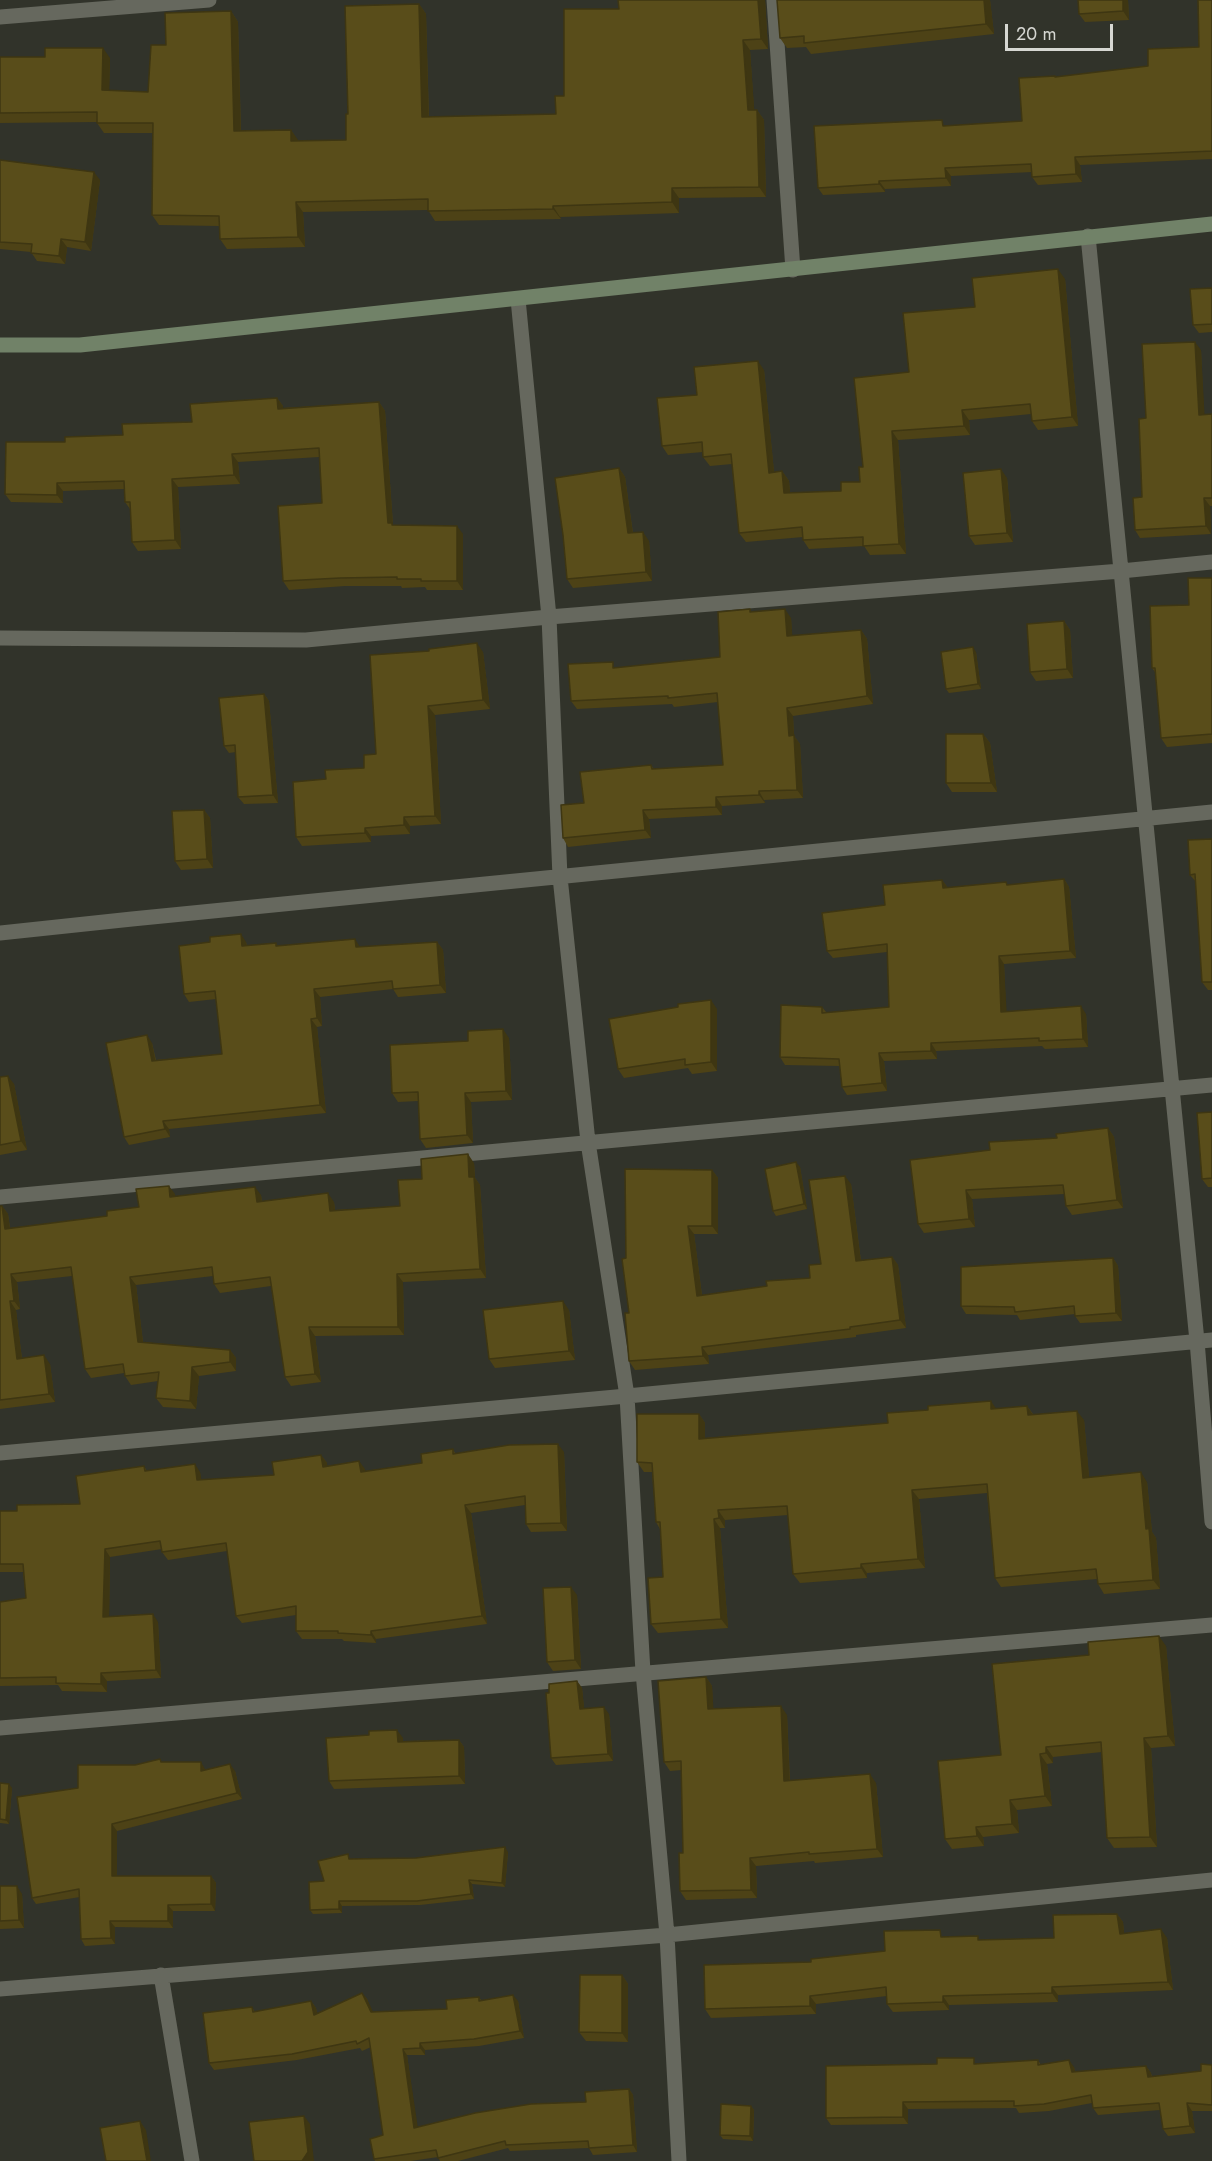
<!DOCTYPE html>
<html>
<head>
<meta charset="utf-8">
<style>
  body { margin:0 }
  #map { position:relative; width:1212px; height:2161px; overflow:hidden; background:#31332a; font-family:Jost,sans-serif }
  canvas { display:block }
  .scale { position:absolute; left:1005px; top:24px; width:108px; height:27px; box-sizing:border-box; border:3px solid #d6d7d2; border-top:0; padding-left:8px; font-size:18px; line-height:21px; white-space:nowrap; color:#d6d7d2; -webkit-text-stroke:4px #31332a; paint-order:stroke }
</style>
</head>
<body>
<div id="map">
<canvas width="1212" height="2161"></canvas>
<div class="scale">20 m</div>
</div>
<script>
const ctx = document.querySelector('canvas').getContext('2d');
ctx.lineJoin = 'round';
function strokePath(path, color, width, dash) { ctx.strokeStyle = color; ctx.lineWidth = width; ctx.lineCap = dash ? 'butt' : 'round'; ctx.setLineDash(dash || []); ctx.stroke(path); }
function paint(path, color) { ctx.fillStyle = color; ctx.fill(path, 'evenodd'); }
const street = new Path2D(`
  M 774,0 L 793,270
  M 0,17 L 209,0
  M 1088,236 L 1197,1341 L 1212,1522
  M 518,299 L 549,617 L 560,877 L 588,1142 L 627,1396 L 643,1672 L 667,1935 L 679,2161
  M 0,638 L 306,640 L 549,617 L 1121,571 L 1212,562
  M 0,933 L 132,919 L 1212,812
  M 0,1197 L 1212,1085
  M 0,1453 L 627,1396 L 1212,1340
  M 0,1728 L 1212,1625
  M 161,1975 L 192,2161
  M 0,1989 L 667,1935 L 1212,1880`);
const secondary = new Path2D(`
  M 0,345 L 80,345 L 1212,224`);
const wall = new Path2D(`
  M 618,0 L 765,0 L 768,49 L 750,50 L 754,110 L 757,110 L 764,120 L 766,197 L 679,198 L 679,213 L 560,217 L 561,219 L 435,221 L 428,210 L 303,212 L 305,247 L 227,249 L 220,239 L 219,226 L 159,225 L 152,215 L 153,133 L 104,133 L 97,123 L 97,122 L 0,123 L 0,57 L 110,58 L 109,90 L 148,92 L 166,45 L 231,11 L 238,22 L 241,131 L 291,130 L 298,141 L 346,140 L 348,114 L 419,4 L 426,14 L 429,117 L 556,114 L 564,96 L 619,9 Z
  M 990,0 L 994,34 L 811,54 L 806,47 L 787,48 L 780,38 Z
  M 1078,0 L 1128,0 L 1129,20 L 1085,22 L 1079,14 Z
  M 1212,0 L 1212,159 L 1080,165 L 1082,182 L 1038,185 L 1032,177 L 1032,172 L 951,176 L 951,186 L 885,189 L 885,192 L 823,195 L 818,188 L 946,126 L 1022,121 L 1056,77 L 1148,66 L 1199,47 Z
  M 0,160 L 100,180 L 91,251 L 67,247 L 65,264 L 37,261 L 31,252 L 0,249 Z
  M 1065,279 L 1078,426 L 1038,430 L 1032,421 L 1031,414 L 969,420 L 970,435 L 898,440 L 906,554 L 870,555 L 864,546 L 809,549 L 803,540 L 803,537 L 746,542 L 739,533 L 732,464 L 710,466 L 703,457 L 703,452 L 668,455 L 662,446 L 697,395 L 764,370 L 774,472 L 782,471 L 789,481 L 790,493 L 841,491 L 860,482 L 863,467 L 909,372 L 975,307 Z
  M 1212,288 L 1212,332 L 1199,333 L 1193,325 Z
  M 1201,350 L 1204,415 L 1212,414 L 1212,506 L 1210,506 L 1211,534 L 1140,538 L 1135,530 L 1142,497 L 1146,418 Z
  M 277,398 L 283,406 L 283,408 L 379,402 L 385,411 L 393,525 L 463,534 L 463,590 L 427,590 L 425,587 L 402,588 L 401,586 L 345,586 L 289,590 L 283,581 L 322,503 L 319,457 L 238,462 L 240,484 L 178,487 L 181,549 L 138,551 L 132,542 L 130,509 L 125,502 L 125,489 L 63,491 L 63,503 L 11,502 L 5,494 L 65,442 L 123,435 L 192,422 Z
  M 619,468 L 625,477 L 633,533 L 649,541 L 652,581 L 573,588 L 567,579 Z
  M 1007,478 L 1013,542 L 975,545 L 969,536 Z
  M 1212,578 L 1212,743 L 1167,747 L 1161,738 L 1155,672 L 1152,668 L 1189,605 Z
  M 750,609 L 751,612 L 791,618 L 792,636 L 861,630 L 867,639 L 873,704 L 793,716 L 794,736 L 800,744 L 803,798 L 764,800 L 765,803 L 722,806 L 722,815 L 649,819 L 651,838 L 568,847 L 563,838 L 584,803 L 651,765 L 654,769 L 723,765 L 718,702 L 674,707 L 672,704 L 577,709 L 571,701 L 617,668 L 720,657 Z
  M 1064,621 L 1070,630 L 1073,678 L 1036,681 L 1030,672 Z
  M 483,652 L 490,709 L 435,715 L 441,824 L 410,826 L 410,834 L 371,836 L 371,842 L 302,846 L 296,837 L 326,779 L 364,768 L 376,754 Z
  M 976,652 L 981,689 L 949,693 L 946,689 Z
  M 264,694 L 269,701 L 278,803 L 244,804 L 238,797 L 236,752 L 229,753 L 224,746 Z
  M 983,734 L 990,743 L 997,792 L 952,792 L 946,783 Z
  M 204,810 L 210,818 L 213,868 L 181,870 L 175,861 Z
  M 1212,839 L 1212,990 L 1208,990 L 1202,982 L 1196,882 L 1190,875 Z
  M 1064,879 L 1069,887 L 1076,958 L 1004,964 L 1006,1011 L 1086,1014 L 1088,1047 L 1045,1049 L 1042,1046 L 936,1051 L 937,1059 L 884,1061 L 887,1091 L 847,1095 L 842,1087 L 840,1066 L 785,1065 L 780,1057 L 822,1007 L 827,1013 L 889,1007 L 887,952 L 833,958 L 827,951 L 885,905 L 942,880 L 948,888 L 1008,885 Z
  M 246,942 L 247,946 L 276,943 L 278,946 L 360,947 L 437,942 L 443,950 L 446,993 L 398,997 L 393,989 L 320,997 L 322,1026 L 317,1027 L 326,1113 L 169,1129 L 170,1137 L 129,1145 L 124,1137 L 152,1043 L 156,1060 L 222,1054 L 216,999 L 189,1002 L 184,994 Z
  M 717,1009 L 717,1071 L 692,1074 L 688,1068 L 624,1078 L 618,1069 Z
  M 509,1038 L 512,1100 L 471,1102 L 473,1143 L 426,1148 L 420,1139 L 418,1101 L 398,1102 L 392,1093 L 468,1041 Z
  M 0,1077 L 14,1084 L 27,1150 L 0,1155 Z
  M 1212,1112 L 1212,1187 L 1208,1187 L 1202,1179 Z
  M 1108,1128 L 1114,1137 L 1123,1208 L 1072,1215 L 1066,1206 L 1064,1194 L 972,1199 L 975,1227 L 924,1233 L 918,1224 L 990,1150 Z
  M 474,1163 L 475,1178 L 480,1185 L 486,1278 L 403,1282 L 404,1335 L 315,1336 L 321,1382 L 291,1386 L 285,1377 L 271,1286 L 220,1293 L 214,1284 L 213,1276 L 136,1285 L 143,1342 L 230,1350 L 236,1358 L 236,1371 L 199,1376 L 196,1409 L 163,1407 L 156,1398 L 158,1381 L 131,1385 L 125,1376 L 124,1373 L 91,1378 L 85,1369 L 72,1276 L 17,1282 L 20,1309 L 16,1310 L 22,1359 L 50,1364 L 55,1402 L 0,1409 L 0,1206 L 2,1206 L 8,1214 L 10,1228 L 107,1216 L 139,1207 L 175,1194 L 175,1197 L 261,1195 L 262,1202 L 334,1202 L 335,1210 L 400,1206 L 422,1179 Z
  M 800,1167 L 807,1209 L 776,1216 L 773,1211 Z
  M 712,1170 L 718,1178 L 718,1234 L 694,1234 L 702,1295 L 767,1286 L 810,1278 L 821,1264 L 851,1184 L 861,1261 L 892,1257 L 898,1265 L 906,1328 L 856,1335 L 856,1337 L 708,1355 L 709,1364 L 635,1370 L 629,1361 L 629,1313 L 626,1258 Z
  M 1113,1258 L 1118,1266 L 1122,1321 L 1080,1323 L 1075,1316 L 1075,1314 L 1020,1320 L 1017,1315 L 966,1314 L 961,1306 Z
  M 569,1310 L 575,1360 L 495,1368 L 489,1359 Z
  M 1027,1406 L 1033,1414 L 1084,1420 L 1089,1477 L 1147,1482 L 1152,1532 L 1156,1538 L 1160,1589 L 1104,1594 L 1098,1584 L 1097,1579 L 1001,1587 L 995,1578 L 987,1493 L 919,1499 L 925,1568 L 867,1573 L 867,1578 L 800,1583 L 793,1574 L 788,1515 L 725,1520 L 725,1528 L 720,1528 L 728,1628 L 658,1633 L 651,1624 L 663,1577 L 660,1529 L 656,1522 L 652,1472 L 644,1472 L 637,1462 L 699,1414 L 705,1423 L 705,1438 L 888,1423 L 996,1409 Z
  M 453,1449 L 455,1453 L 564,1452 L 567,1531 L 531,1532 L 526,1524 L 525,1505 L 471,1513 L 487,1624 L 376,1639 L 376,1643 L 344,1641 L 342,1639 L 302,1639 L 296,1631 L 296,1615 L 242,1623 L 236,1616 L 227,1551 L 168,1560 L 162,1552 L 162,1549 L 110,1557 L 109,1617 L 158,1622 L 161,1678 L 107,1681 L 107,1692 L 62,1691 L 58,1685 L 0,1686 L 0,1602 L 26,1598 L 23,1572 L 0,1572 L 0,1511 L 17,1511 L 80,1504 L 144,1466 L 147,1471 L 200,1472 L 201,1480 L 274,1475 L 321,1455 L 327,1463 L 327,1466 L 359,1461 L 365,1471 L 422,1463 Z
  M 577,1595 L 581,1669 L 553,1671 L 547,1662 Z
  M 1166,1646 L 1175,1746 L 1151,1748 L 1157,1847 L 1114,1848 L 1107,1838 L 1102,1752 L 1053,1757 L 1053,1763 L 1047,1764 L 1052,1806 L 1017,1810 L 1019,1833 L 983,1837 L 984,1846 L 952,1849 L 945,1839 L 1001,1755 Z
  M 706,1677 L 712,1686 L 713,1709 L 787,1715 L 790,1780 L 876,1783 L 883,1857 L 815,1863 L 814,1861 L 756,1866 L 757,1898 L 686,1900 L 680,1891 L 683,1853 L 682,1770 L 670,1771 L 664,1762 Z
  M 577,1681 L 582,1688 L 584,1708 L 609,1714 L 613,1761 L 556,1765 L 551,1758 L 549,1693 Z
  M 403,1738 L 403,1741 L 459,1740 L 464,1747 L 465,1784 L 334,1789 L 329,1781 Z
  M 162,1762 L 205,1769 L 205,1770 L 235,1771 L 242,1799 L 117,1831 L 117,1876 L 211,1876 L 216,1883 L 215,1911 L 173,1911 L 173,1928 L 115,1927 L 115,1944 L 85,1946 L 81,1939 L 80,1897 L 36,1904 L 32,1898 L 78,1788 L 135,1765 Z
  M 0,1783 L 12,1788 L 9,1824 L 0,1823 Z
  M 508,1852 L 505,1887 L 472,1884 L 474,1899 L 420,1905 L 342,1906 L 342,1913 L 313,1914 L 310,1910 L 324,1881 L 351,1859 L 416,1858 Z
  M 0,1886 L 22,1894 L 24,1928 L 0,1929 Z
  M 1117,1914 L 1123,1922 L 1124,1933 L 1167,1938 L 1173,1990 L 1058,1995 L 1058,2002 L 949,2005 L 949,2010 L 893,2012 L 887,2004 L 887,1996 L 816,2004 L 816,2014 L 711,2018 L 705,2009 L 811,1962 L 885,1951 L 945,1937 L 980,1940 L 1054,1938 Z
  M 622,1975 L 628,1984 L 628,2042 L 586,2041 L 579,2032 Z
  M 362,1993 L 367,1999 L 372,2012 L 447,2009 L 479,1997 L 481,2000 L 518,2001 L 524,2038 L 479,2046 L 425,2050 L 425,2055 L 407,2055 L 417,2127 L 586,2102 L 629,2089 L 633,2095 L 637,2152 L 593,2155 L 589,2148 L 510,2151 L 508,2148 L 458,2161 L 440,2161 L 438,2157 L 411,2161 L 375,2161 L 374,2159 L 383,2135 L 371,2047 L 362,2051 L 360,2048 L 297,2060 L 214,2070 L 209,2063 L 252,2007 L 255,2012 L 311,2001 L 316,2008 L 317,2014 Z
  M 1038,2060 L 1041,2065 L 1074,2067 L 1075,2072 L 1146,2066 L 1151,2073 L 1152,2077 L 1201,2071 L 1212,2065 L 1212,2111 L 1192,2111 L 1195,2133 L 1168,2136 L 1163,2129 L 1160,2110 L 1098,2115 L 1093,2108 L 1092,2103 L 1049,2111 L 1019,2113 L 1016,2108 L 908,2109 L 908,2124 L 831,2125 L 826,2118 L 978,2064 Z
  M 751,2106 L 754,2110 L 753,2141 L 723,2139 L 720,2135 Z`);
const shadedWall = new Path2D(`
  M 758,0 L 765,0 L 768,49 L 761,39 Z
  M 984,0 L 990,0 L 994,34 L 986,24 Z
  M 1123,0 L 1128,0 L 1129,20 L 1123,11 Z
  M 419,4 L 426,14 L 429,127 L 422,117 Z
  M 231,11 L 238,22 L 241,141 L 234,131 Z
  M 743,40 L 750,50 L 755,120 L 748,110 Z
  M 103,48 L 110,58 L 109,100 L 102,90 Z
  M 757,110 L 764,120 L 766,197 L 759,187 Z
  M 291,130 L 298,140 L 298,151 L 291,141 Z
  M 1075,157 L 1080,165 L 1082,182 L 1076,174 Z
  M 945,168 L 951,176 L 951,186 L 946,178 Z
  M 94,172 L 100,180 L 91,251 L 85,242 Z
  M 879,181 L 885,189 L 885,192 L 879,184 Z
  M 672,188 L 679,198 L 679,213 L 672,202 Z
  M 296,202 L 303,212 L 305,247 L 298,237 Z
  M 553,206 L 560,217 L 561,219 L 553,209 Z
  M 61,239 L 67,247 L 65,264 L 59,256 Z
  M 1058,269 L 1065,279 L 1078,426 L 1072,417 Z
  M 1195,342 L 1201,350 L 1205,423 L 1199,415 Z
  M 758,361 L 764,370 L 775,482 L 769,473 Z
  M 277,398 L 283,406 L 284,417 L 278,409 Z
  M 379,402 L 385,411 L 393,526 L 388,523 Z
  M 962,410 L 969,420 L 970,435 L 964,426 Z
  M 892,431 L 898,440 L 906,554 L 899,544 Z
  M 232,454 L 238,462 L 240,484 L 234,475 Z
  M 619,468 L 625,477 L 634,542 L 628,533 Z
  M 1001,469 L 1007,478 L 1013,542 L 1007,533 Z
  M 782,471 L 789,481 L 791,503 L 784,493 Z
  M 172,479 L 178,487 L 181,549 L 175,540 Z
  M 57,483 L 63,491 L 63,503 L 57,495 Z
  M 1204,498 L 1210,506 L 1211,534 L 1206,526 Z
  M 457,526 L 463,534 L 463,590 L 457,581 Z
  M 643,532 L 649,541 L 652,581 L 646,572 Z
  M 785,609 L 791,618 L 793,644 L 787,636 Z
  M 1064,621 L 1070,630 L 1073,678 L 1067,669 Z
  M 861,630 L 867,639 L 873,704 L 867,696 Z
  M 477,643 L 483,652 L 490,709 L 483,700 Z
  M 973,647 L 976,652 L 981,689 L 978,684 Z
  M 264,694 L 269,701 L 278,803 L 273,795 Z
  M 428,706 L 435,715 L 441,824 L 435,816 Z
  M 787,708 L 793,716 L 794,736 L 800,744 L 803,798 L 797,790 L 789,736 Z
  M 983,734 L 990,743 L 997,792 L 991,783 Z
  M 759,791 L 764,800 L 765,803 L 759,795 Z
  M 716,797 L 722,806 L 722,815 L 716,807 Z
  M 204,810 L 210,818 L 213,868 L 207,859 Z
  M 643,810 L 649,819 L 651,838 L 645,830 Z
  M 404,817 L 410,826 L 410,834 L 404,825 Z
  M 365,828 L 371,836 L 371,842 L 365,833 Z
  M 1064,879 L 1069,887 L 1076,958 L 1070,951 Z
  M 942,880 L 948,888 L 943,888 Z
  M 241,934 L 246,942 L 248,954 L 242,946 Z
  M 355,939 L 360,947 L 356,947 Z
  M 437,942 L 443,950 L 446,993 L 440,985 Z
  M 999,956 L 1004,964 L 1007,1019 L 1001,1012 Z
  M 314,989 L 320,997 L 322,1026 L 317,1018 Z
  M 711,1000 L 717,1009 L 717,1071 L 711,1062 Z
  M 1081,1006 L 1086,1014 L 1088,1047 L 1083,1039 Z
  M 311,1019 L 317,1027 L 326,1113 L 320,1105 Z
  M 503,1029 L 509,1038 L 512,1100 L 506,1091 Z
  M 147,1035 L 152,1043 L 157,1069 L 152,1061 Z
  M 931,1043 L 936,1051 L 937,1059 L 931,1051 Z
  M 879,1053 L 884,1061 L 887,1091 L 882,1083 Z
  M 8,1076 L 14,1084 L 27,1150 L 21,1141 Z
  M 465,1093 L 471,1102 L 473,1143 L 467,1135 Z
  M 163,1121 L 169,1129 L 170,1137 L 165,1129 Z
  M 1108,1128 L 1114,1137 L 1123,1208 L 1117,1200 Z
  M 468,1154 L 474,1163 L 475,1178 L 480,1185 L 486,1278 L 480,1269 L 469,1177 Z
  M 796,1162 L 800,1167 L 807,1209 L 804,1204 Z
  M 712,1170 L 718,1178 L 718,1234 L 712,1226 Z
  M 845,1176 L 851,1184 L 862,1270 L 856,1261 Z
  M 169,1186 L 175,1194 L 176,1206 L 170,1197 Z
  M 255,1187 L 261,1195 L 263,1211 L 257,1202 Z
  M 966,1190 L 972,1199 L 975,1227 L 969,1219 Z
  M 328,1193 L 334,1202 L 336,1219 L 330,1211 Z
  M 2,1206 L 8,1214 L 11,1237 L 5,1229 Z
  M 688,1226 L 694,1234 L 703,1304 L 697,1296 Z
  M 892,1257 L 898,1265 L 906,1328 L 900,1320 Z
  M 1113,1258 L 1118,1266 L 1122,1321 L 1116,1313 Z
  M 11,1274 L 17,1282 L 20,1309 L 14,1301 Z
  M 397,1274 L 403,1282 L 404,1335 L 398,1327 Z
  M 130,1277 L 136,1285 L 144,1351 L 138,1342 Z
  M 10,1301 L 16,1310 L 23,1368 L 17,1359 Z
  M 563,1301 L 569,1310 L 575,1360 L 569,1351 Z
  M 309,1327 L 315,1336 L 321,1382 L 315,1374 Z
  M 702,1347 L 708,1355 L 709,1364 L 703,1356 Z
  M 230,1350 L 236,1358 L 236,1371 L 230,1362 Z
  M 44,1355 L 50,1364 L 55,1402 L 49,1394 Z
  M 192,1367 L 199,1376 L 196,1409 L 190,1401 Z
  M 991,1401 L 997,1410 L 991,1409 Z
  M 1027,1406 L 1033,1415 L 1028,1415 Z
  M 1077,1411 L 1084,1420 L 1090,1487 L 1083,1478 Z
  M 699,1414 L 705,1423 L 705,1448 L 699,1439 Z
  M 558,1444 L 564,1452 L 567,1531 L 561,1523 Z
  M 321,1455 L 327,1463 L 329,1475 L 323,1467 Z
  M 359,1461 L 365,1469 L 366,1480 L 361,1472 Z
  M 195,1464 L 200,1472 L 203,1488 L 197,1480 Z
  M 1141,1472 L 1147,1482 L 1152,1532 L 1156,1538 L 1160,1589 L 1153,1580 L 1146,1529 Z
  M 912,1490 L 919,1499 L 925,1568 L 918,1559 Z
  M 465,1505 L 471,1513 L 487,1624 L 482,1616 Z
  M 718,1510 L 725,1520 L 725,1528 L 719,1518 Z
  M 714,1519 L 720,1528 L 728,1628 L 721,1619 Z
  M 105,1549 L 110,1557 L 109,1625 L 103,1617 Z
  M 861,1564 L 867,1573 L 867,1578 L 861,1568 Z
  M 571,1587 L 577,1595 L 581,1669 L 575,1660 Z
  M 153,1614 L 158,1622 L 161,1678 L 156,1670 Z
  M 371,1631 L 376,1639 L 376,1643 L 371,1635 Z
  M 1159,1636 L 1166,1646 L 1175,1746 L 1168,1736 Z
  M 101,1673 L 107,1681 L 107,1692 L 101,1684 Z
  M 706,1677 L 712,1686 L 714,1717 L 708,1709 Z
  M 577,1681 L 582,1688 L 585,1716 L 580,1709 Z
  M 781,1706 L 787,1715 L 790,1789 L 784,1781 Z
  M 604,1707 L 609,1714 L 613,1761 L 608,1754 Z
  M 397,1730 L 403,1738 L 403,1749 L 398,1742 Z
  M 1144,1738 L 1151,1748 L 1157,1847 L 1150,1837 Z
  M 459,1740 L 464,1747 L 465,1784 L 459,1776 Z
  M 1046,1747 L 1053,1757 L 1053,1763 L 1046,1753 Z
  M 1040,1754 L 1047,1764 L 1052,1806 L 1045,1796 Z
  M 201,1762 L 205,1769 L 205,1778 L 201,1771 Z
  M 230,1764 L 235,1771 L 242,1799 L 237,1793 Z
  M 870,1774 L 876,1783 L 883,1857 L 877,1849 Z
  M 9,1784 L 12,1788 L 9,1824 L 6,1820 Z
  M 1010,1800 L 1017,1810 L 1019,1833 L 1012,1824 Z
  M 112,1824 L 117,1831 L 117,1883 L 112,1876 Z
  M 976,1827 L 983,1837 L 984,1846 L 977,1836 Z
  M 505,1847 L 508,1852 L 505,1887 L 502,1883 Z
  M 750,1858 L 756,1866 L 757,1898 L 751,1890 Z
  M 211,1876 L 216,1883 L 215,1911 L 211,1904 Z
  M 469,1880 L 472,1884 L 474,1899 L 471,1894 Z
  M 17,1886 L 22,1894 L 24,1928 L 19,1920 Z
  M 339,1901 L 342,1906 L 342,1913 L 339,1909 Z
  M 168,1905 L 173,1911 L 173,1928 L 168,1921 Z
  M 1117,1914 L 1123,1922 L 1125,1942 L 1120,1934 Z
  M 110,1921 L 115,1927 L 115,1944 L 111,1938 Z
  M 1161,1929 L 1167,1938 L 1173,1990 L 1168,1982 Z
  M 622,1975 L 628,1984 L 628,2042 L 622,2033 Z
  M 1052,1987 L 1058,1995 L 1058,2002 L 1052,1993 Z
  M 362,1993 L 367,1999 L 376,2018 L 371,2012 Z
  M 513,1995 L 518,2001 L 524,2038 L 520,2031 Z
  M 810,1996 L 816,2004 L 816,2014 L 810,2006 Z
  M 943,1996 L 949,2005 L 949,2010 L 943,2002 Z
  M 311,2001 L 316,2008 L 319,2022 L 314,2015 Z
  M 420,2043 L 425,2050 L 425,2055 L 420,2048 Z
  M 403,2049 L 407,2055 L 419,2135 L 414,2128 Z
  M 1069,2060 L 1074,2067 L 1077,2079 L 1072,2072 Z
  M 1146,2066 L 1151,2073 L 1152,2084 L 1148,2077 Z
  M 629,2089 L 633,2095 L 637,2152 L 633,2145 Z
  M 903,2102 L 908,2109 L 908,2124 L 903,2117 Z
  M 1187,2103 L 1192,2111 L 1195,2133 L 1190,2126 Z
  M 751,2106 L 754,2110 L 753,2141 L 750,2136 Z
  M 304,2116 L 310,2124 L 314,2161 L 302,2161 Z
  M 140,2121 L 146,2130 L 151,2161 L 147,2161 Z`);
const building = new Path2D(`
  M 618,0 L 758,0 L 761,39 L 743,40 L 748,110 L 757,110 L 759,187 L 672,188 L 672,202 L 553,206 L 553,209 L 428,211 L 428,199 L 296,202 L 298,237 L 220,239 L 219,216 L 152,215 L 153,123 L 97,123 L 97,112 L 0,113 L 0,57 L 45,57 L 45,48 L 103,48 L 102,90 L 148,92 L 151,45 L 166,45 L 165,13 L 231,11 L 234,131 L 291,130 L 291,141 L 346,140 L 346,114 L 348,114 L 345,6 L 419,4 L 422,117 L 556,114 L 555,96 L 564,96 L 564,9 L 619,9 Z
  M 777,0 L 984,0 L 986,24 L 804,43 L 804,36 L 780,38 Z
  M 1078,0 L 1123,0 L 1123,11 L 1079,14 Z
  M 1198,0 L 1212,0 L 1212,151 L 1075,157 L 1076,174 L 1032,177 L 1031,164 L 945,168 L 946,178 L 879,181 L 879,184 L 818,188 L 814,126 L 942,120 L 943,126 L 1022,121 L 1019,78 L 1055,76 L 1055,77 L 1148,66 L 1148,49 L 1199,47 Z
  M 0,160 L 94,172 L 85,242 L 61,239 L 59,256 L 31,253 L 32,244 L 0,242 Z
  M 1058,269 L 1072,417 L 1032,421 L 1030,404 L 962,410 L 964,426 L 892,431 L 899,544 L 863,546 L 863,537 L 803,540 L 802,527 L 739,533 L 731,454 L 703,457 L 702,442 L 662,446 L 657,398 L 697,395 L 694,367 L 758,361 L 769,473 L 782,471 L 784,493 L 841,491 L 841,482 L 860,482 L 859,467 L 863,467 L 854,378 L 909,372 L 903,313 L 975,307 L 972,278 Z
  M 1212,288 L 1212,324 L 1193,325 L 1190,289 Z
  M 1195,342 L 1199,415 L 1212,414 L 1212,498 L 1204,498 L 1206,526 L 1135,530 L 1133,498 L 1142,497 L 1139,419 L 1146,418 L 1142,344 Z
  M 277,398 L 278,409 L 379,402 L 388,523 L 392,523 L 392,525 L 457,526 L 457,581 L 421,581 L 421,579 L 397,579 L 397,577 L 340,578 L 283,581 L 278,506 L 322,503 L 319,448 L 232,454 L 234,475 L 172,479 L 175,540 L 132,542 L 130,502 L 125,502 L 124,481 L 57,483 L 57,495 L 5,494 L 6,442 L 65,442 L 65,437 L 123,435 L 122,424 L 192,422 L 190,404 Z
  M 619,468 L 628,533 L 643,532 L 646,572 L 567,579 L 563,535 L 555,478 Z
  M 1001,469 L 1007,533 L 969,536 L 963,473 Z
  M 1188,578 L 1212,578 L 1212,734 L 1161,738 L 1155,668 L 1152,668 L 1150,606 L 1189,605 Z
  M 750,609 L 750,612 L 785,609 L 787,636 L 861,630 L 867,696 L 787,708 L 789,736 L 794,735 L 797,790 L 759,791 L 759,795 L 716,797 L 716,807 L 643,810 L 645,830 L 563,838 L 561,805 L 584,803 L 580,772 L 651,765 L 652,769 L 723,765 L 717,693 L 668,698 L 668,696 L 571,701 L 568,664 L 613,662 L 613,668 L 720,657 L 718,612 Z
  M 1064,621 L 1067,669 L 1030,672 L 1027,624 Z
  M 477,643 L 483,700 L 428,706 L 435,816 L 404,817 L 404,825 L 365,828 L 365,833 L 296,837 L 293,782 L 326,779 L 325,770 L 364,768 L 364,755 L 376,754 L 370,655 L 429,651 L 429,649 Z
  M 973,647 L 978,684 L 946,689 L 941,652 Z
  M 264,694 L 273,795 L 238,797 L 235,745 L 224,746 L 219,698 Z
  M 946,734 L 983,734 L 991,783 L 946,783 Z
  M 204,810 L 207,859 L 175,861 L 172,811 Z
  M 1212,839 L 1212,982 L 1202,982 L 1195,874 L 1190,875 L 1188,840 Z
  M 1064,879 L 1070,951 L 999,956 L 1001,1012 L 1081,1006 L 1083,1039 L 1039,1041 L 1039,1038 L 931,1043 L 931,1051 L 879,1053 L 882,1083 L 842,1087 L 839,1059 L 780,1057 L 781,1005 L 822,1007 L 822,1013 L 889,1007 L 887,944 L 827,951 L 822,913 L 885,905 L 883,885 L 942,880 L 943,888 L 1006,882 L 1007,885 Z
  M 241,934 L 242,946 L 276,943 L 276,946 L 355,939 L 356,947 L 437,942 L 440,985 L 393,989 L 392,981 L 314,989 L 317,1018 L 311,1019 L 320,1105 L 163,1121 L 165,1129 L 124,1137 L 106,1043 L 147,1035 L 152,1061 L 222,1054 L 215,991 L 184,994 L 179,946 L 210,942 L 210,937 Z
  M 711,1000 L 711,1062 L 685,1065 L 685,1059 L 618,1069 L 609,1019 L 678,1007 L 678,1004 Z
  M 503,1029 L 506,1091 L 465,1093 L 467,1135 L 420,1139 L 418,1092 L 392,1093 L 390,1045 L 468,1041 L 468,1031 Z
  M 8,1076 L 21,1141 L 0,1145 L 0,1077 Z
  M 1212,1112 L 1212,1178 L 1202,1179 L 1197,1113 Z
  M 1108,1128 L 1117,1200 L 1066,1206 L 1063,1185 L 966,1190 L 969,1219 L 918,1224 L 910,1160 L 990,1150 L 989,1142 L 1057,1138 L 1056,1134 Z
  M 468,1154 L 469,1177 L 474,1177 L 480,1269 L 397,1274 L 398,1327 L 309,1327 L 315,1374 L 285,1377 L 270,1277 L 214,1284 L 212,1267 L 130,1277 L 138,1342 L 230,1350 L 230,1362 L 192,1367 L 190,1401 L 156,1398 L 159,1372 L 125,1376 L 123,1364 L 85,1369 L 71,1267 L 11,1274 L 14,1301 L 10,1301 L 17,1359 L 44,1355 L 49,1394 L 0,1400 L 0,1206 L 2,1206 L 5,1229 L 107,1216 L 107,1211 L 139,1207 L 136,1189 L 169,1186 L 170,1197 L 255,1187 L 257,1202 L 328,1193 L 330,1211 L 400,1206 L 398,1180 L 422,1179 L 421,1159 Z
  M 796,1162 L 804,1204 L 773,1211 L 765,1169 Z
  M 625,1169 L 712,1170 L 712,1226 L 688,1226 L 697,1296 L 767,1286 L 766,1281 L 810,1278 L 809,1265 L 821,1264 L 809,1180 L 845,1176 L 856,1261 L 892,1257 L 900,1320 L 850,1327 L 850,1329 L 702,1347 L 703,1356 L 629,1361 L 625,1313 L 629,1313 L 622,1259 L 626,1258 Z
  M 1113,1258 L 1116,1313 L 1075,1316 L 1074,1306 L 1015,1312 L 1014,1307 L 961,1306 L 961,1267 Z
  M 563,1301 L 569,1351 L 489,1359 L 483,1310 Z
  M 991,1401 L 991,1409 L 1027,1406 L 1028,1415 L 1077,1411 L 1083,1478 L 1141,1472 L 1146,1529 L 1149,1528 L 1153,1580 L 1098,1584 L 1096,1569 L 995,1578 L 987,1484 L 912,1490 L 918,1559 L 861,1564 L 861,1568 L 793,1574 L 787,1506 L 718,1510 L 719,1518 L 714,1519 L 721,1619 L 651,1624 L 648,1578 L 663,1577 L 660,1522 L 656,1522 L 652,1463 L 637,1462 L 637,1414 L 699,1414 L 699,1439 L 888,1423 L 887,1413 L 928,1410 L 928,1406 Z
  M 558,1444 L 561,1523 L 526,1524 L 525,1496 L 465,1505 L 482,1616 L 371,1631 L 371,1635 L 338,1633 L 338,1631 L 296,1631 L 296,1606 L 236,1616 L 226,1543 L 162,1552 L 160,1541 L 105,1549 L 103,1617 L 153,1614 L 156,1670 L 101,1673 L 101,1684 L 56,1683 L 56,1677 L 0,1678 L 0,1602 L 26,1598 L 23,1564 L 0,1564 L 0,1511 L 17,1511 L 17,1505 L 80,1504 L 76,1476 L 144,1466 L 145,1471 L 195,1464 L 197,1480 L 274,1475 L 272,1462 L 321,1455 L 323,1467 L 359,1461 L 361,1472 L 422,1463 L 421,1454 L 453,1449 L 453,1454 L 509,1445 Z
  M 571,1587 L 575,1660 L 547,1662 L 543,1588 Z
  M 1159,1636 L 1168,1736 L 1144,1738 L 1150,1837 L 1107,1838 L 1101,1742 L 1046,1747 L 1046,1753 L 1040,1754 L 1045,1796 L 1010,1800 L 1012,1824 L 976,1827 L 977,1836 L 945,1839 L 938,1761 L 1001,1755 L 992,1664 L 1089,1655 L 1088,1642 Z
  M 706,1677 L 708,1709 L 781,1706 L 784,1781 L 870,1774 L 877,1849 L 809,1854 L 809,1852 L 750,1858 L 751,1890 L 680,1891 L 679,1853 L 683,1853 L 681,1761 L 664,1762 L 658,1681 Z
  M 577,1681 L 580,1709 L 604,1707 L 608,1754 L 551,1758 L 546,1693 L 549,1693 L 549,1684 Z
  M 397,1730 L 398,1742 L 459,1740 L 459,1776 L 329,1781 L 326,1738 L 369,1735 L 369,1731 Z
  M 160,1759 L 161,1762 L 201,1762 L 201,1771 L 230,1764 L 237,1793 L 112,1824 L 112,1876 L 211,1876 L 211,1904 L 168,1905 L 168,1921 L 110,1921 L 111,1938 L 81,1939 L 79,1889 L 32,1898 L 17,1797 L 78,1788 L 78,1765 L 135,1765 Z
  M 0,1783 L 9,1784 L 6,1820 L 0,1819 Z
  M 505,1847 L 502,1883 L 469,1880 L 471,1894 L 417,1901 L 339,1901 L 339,1909 L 310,1910 L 309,1882 L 324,1881 L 318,1861 L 348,1854 L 349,1859 L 416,1858 Z
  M 0,1886 L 17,1886 L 19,1920 L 0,1921 Z
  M 1117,1914 L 1120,1934 L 1161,1929 L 1168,1982 L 1052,1987 L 1052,1993 L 943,1996 L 943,2002 L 887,2004 L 886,1987 L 810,1996 L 810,2006 L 705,2009 L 704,1965 L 811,1962 L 811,1959 L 885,1951 L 884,1931 L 940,1930 L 941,1937 L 978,1936 L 978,1940 L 1054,1938 L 1053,1915 Z
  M 580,1975 L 622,1975 L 622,2033 L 579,2032 Z
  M 362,1993 L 371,2012 L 447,2009 L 446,2000 L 479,1997 L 479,2001 L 513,1995 L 520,2031 L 474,2039 L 420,2043 L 420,2048 L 403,2049 L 414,2128 L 475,2113 L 531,2104 L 586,2102 L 585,2092 L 629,2089 L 633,2145 L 589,2148 L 588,2141 L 506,2145 L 505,2141 L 438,2158 L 436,2150 L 374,2159 L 370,2139 L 383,2135 L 369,2038 L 357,2044 L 356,2041 L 292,2054 L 209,2063 L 203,2013 L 252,2007 L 253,2012 L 311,2001 L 314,2015 Z
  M 937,2058 L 974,2058 L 974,2064 L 1038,2060 L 1038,2065 L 1069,2060 L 1072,2072 L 1146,2066 L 1148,2077 L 1201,2071 L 1201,2064 L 1212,2065 L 1212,2105 L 1187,2103 L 1190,2126 L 1163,2129 L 1159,2103 L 1093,2108 L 1091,2095 L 1044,2104 L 1014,2106 L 1014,2101 L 903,2102 L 903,2117 L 826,2118 L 826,2066 L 937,2064 Z
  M 721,2104 L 751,2106 L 750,2136 L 720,2135 Z
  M 304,2116 L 308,2152 L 302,2161 L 254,2161 L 249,2122 Z
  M 140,2121 L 147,2161 L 106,2161 L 100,2128 Z`);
strokePath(street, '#66685e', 15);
strokePath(secondary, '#718268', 15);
paint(wall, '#4d4216');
paint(shadedWall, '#3e3612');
paint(building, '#594d1a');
strokePath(building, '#3e3612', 1.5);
</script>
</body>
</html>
